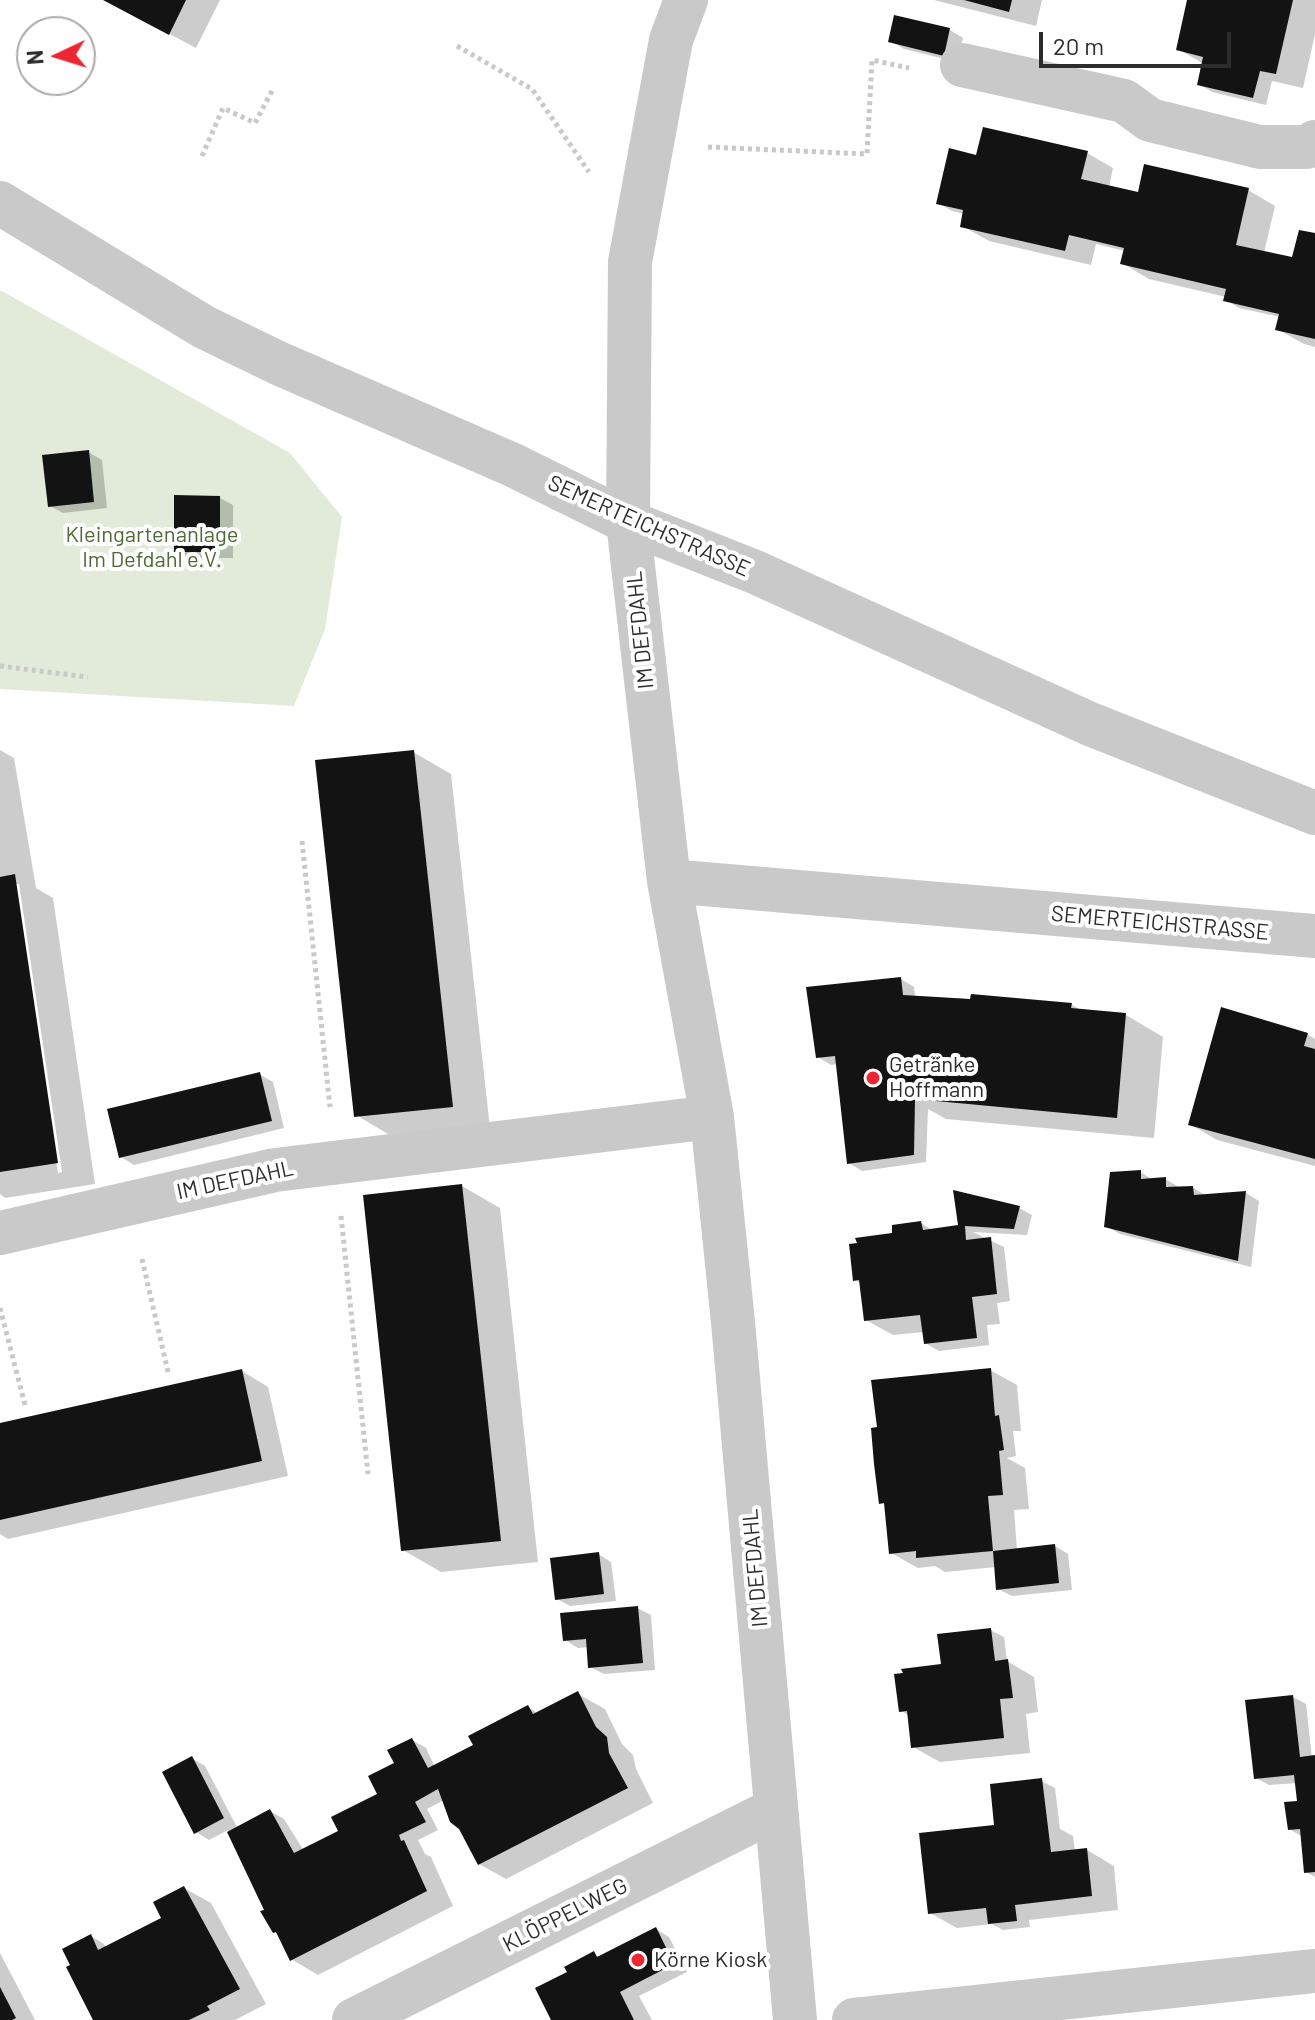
<!DOCTYPE html>
<html>
<head>
<meta charset="utf-8">
<style>
  body { margin:0 }
  #map { position:relative; width:1315px; height:2020px; overflow:hidden; background:#fff; font-family:Barlow,sans-serif }
  canvas { display:block }
  .north { position:absolute; left:16px; top:16px; width:80px; height:80px; box-sizing:border-box; background:#fff; border:2px solid #ababab; border-radius:50%; rotate:266deg; font-size:22px; font-weight:700; line-height:32px; text-align:center; color:#2c2c2c }
  .north::after { content:''; display:block; margin:auto; width:28px; height:36px; background:#ec2632; clip-path:polygon(50% 0,100% 100%,50% 72%,0 100%) }
  .scale { position:absolute; left:1039px; top:32px; width:192px; height:36px; box-sizing:border-box; border:4px solid #2c2c2c; border-top:0; padding-left:10px; font-size:24px; line-height:28px; white-space:nowrap; color:#2c2c2c; -webkit-text-stroke:6px #fff; paint-order:stroke }
</style>
</head>
<body>
<div id="map">
<canvas width="1315" height="2020"></canvas>
<div class="north">N</div>
<div class="scale">20 m</div>
</div>
<script>
const ctx = document.querySelector('canvas').getContext('2d');
ctx.lineJoin = 'round';
function paint(path, color) { ctx.fillStyle = color; ctx.fill(path, 'evenodd'); }
function strokePath(path, color, width, dash) { ctx.strokeStyle = color; ctx.lineWidth = width; ctx.lineCap = dash ? 'butt' : 'round'; ctx.setLineDash(dash || []); ctx.stroke(path); }
function drawText(font, color, halo, rows, align = 'center') {
  ctx.font = font + ' Barlow,sans-serif'; ctx.lineWidth = 8; ctx.setLineDash([]); ctx.textBaseline = 'middle'; ctx.strokeStyle = halo; ctx.fillStyle = color; for (const [text, x, y, turn = 0] of rows) {
    ctx.save(); ctx.translate(x, y); ctx.rotate((+turn || 0) * Math.PI / 180); ctx.textAlign = isNaN(turn) ? turn : align; if (halo) ctx.strokeText(text, 0, 0); ctx.fillText(text, 0, 0); ctx.restore();
  }
}
const green = new Path2D(`
  M 0,290 L 290,453 L 342,517 L 325,629 L 294,706 L 0,689 Z`);
const shadow = new Path2D(`
  M 105,0 L 220,0 L 196,48 Z
  M 934,0 L 1042,0 L 1036,26 Z
  M 1189,0 L 1315,0 L 1315,34 L 1303,88 L 1272,81 L 1266,105 L 1212,92 L 1199,84 L 1204,64 L 1178,49 Z
  M 895,18 L 950,30 L 963,38 L 957,62 L 904,49 L 891,41 Z
  M 1087,153 L 1113,168 L 1109,188 L 1139,194 L 1248,190 L 1275,206 L 1264,253 L 1294,260 L 1315,235 L 1315,347 L 1304,344 L 1277,329 L 1280,317 L 1239,308 L 1226,300 L 1226,297 L 1149,279 L 1122,263 L 1125,251 L 1096,244 L 1091,265 L 989,241 L 962,226 L 965,214 L 952,211 L 938,203 L 976,156 Z
  M 88,452 L 102,460 L 107,508 L 63,513 L 50,506 Z
  M 220,498 L 233,505 L 233,558 L 189,558 L 176,550 Z
  M 0,750 L 14,758 L 36,888 L 53,898 L 95,1184 L 5,1198 L 0,1194 ZM 15,884 L 19,884 L 62,1172 L 58,1173 Z
  M 413,752 L 451,774 L 490,1128 L 393,1137 L 356,1115 Z
  M 901,979 L 914,987 L 915,996 L 1072,1005 L 1083,1011 L 1126,1015 L 1163,1037 L 1154,1138 L 946,1119 L 928,1109 L 926,1162 L 862,1171 L 849,1163 L 838,1064 L 831,1065 L 818,1057 Z
  M 1307,1034 L 1315,1039 L 1315,1166 L 1217,1140 L 1190,1124 Z
  M 259,1074 L 273,1082 L 284,1128 L 134,1165 L 121,1157 Z
  M 1140,1172 L 1154,1180 L 1165,1179 L 1179,1187 L 1193,1188 L 1207,1196 L 1246,1193 L 1259,1201 L 1251,1267 L 1120,1234 L 1106,1226 Z
  M 462,1186 L 500,1208 L 538,1562 L 441,1572 L 403,1550 Z
  M 1019,1208 L 1032,1215 L 1027,1235 L 973,1232 L 1004,1247 L 1010,1301 L 997,1303 L 1000,1324 L 987,1325 L 989,1345 L 939,1351 L 925,1343 L 924,1332 L 893,1335 L 866,1320 L 862,1284 L 855,1280 L 898,1235 L 921,1223 L 934,1231 L 965,1227 L 960,1224 Z
  M 990,1370 L 1017,1385 L 1021,1431 L 1013,1431 L 1016,1456 L 1007,1458 L 1025,1468 L 1029,1509 L 1014,1510 L 1017,1550 L 1055,1546 L 1068,1554 L 1072,1590 L 1012,1596 L 998,1589 L 996,1567 L 945,1572 L 935,1566 L 918,1568 L 891,1553 L 885,1505 L 881,1502 Z
  M 242,1371 L 268,1387 L 288,1476 L 8,1539 L 0,1534 L 0,1425 Z
  M 598,1554 L 611,1562 L 616,1601 L 570,1606 L 557,1599 Z
  M 637,1608 L 651,1615 L 655,1670 L 604,1674 L 590,1667 L 589,1647 L 578,1648 L 565,1640 Z
  M 990,1630 L 1004,1637 L 1007,1661 L 1034,1677 L 1038,1712 L 1026,1714 L 1030,1753 L 940,1762 L 913,1747 L 910,1716 L 901,1711 L 948,1665 Z
  M 578,1694 L 605,1709 L 622,1744 L 633,1755 L 636,1769 L 653,1803 L 506,1879 L 479,1864 L 446,1799 L 427,1809 L 438,1830 L 418,1840 L 425,1854 L 431,1857 L 453,1906 L 318,1975 L 291,1959 L 280,1935 L 274,1932 L 246,1863 L 228,1830 L 209,1840 L 196,1832 L 192,1758 L 205,1766 L 238,1829 L 270,1811 L 284,1819 L 304,1851 L 341,1832 L 376,1796 L 412,1740 L 426,1748 L 435,1767 L 475,1746 L 528,1707 L 539,1714 Z
  M 1293,1697 L 1306,1704 L 1312,1758 L 1315,1758 L 1315,1877 L 1306,1872 L 1303,1837 L 1289,1829 L 1299,1802 L 1298,1783 L 1269,1785 L 1256,1778 Z
  M 1041,1781 L 1055,1788 L 1060,1829 L 1073,1836 L 1075,1851 L 1087,1850 L 1114,1866 L 1118,1910 L 1029,1920 L 1030,1927 L 1003,1930 L 992,1924 L 957,1928 L 930,1913 L 1000,1826 Z
  M 184,1888 L 211,1903 L 266,2004 L 235,2020 L 95,2020 L 91,1936 L 104,1944 L 106,1949 L 164,1919 Z
  M 656,1929 L 669,1937 L 687,1972 L 639,1996 L 652,2020 L 554,2020 L 569,1973 L 594,1954 L 600,1957 Z
  M 0,1953 L 35,2020 L 0,2020 Z`);
const building = new Path2D(`
  M 103,0 L 186,0 L 169,35 Z
  M 964,0 L 1012,0 L 1009,12 Z
  M 1187,0 L 1293,0 L 1276,74 L 1260,71 L 1253,98 L 1197,85 L 1203,57 L 1176,50 Z
  M 894,15 L 950,28 L 944,56 L 888,42 Z
  M 983,127 L 1088,151 L 1081,179 L 1138,192 L 1144,164 L 1249,188 L 1236,245 L 1292,257 L 1299,230 L 1315,233 L 1315,339 L 1275,330 L 1279,314 L 1223,301 L 1226,289 L 1120,264 L 1124,248 L 1069,235 L 1065,251 L 960,227 L 963,210 L 936,204 L 949,148 L 976,155 Z
  M 89,450 L 94,502 L 48,507 L 42,455 Z
  M 174,495 L 220,496 L 220,552 L 174,552 Z
  M 414,750 L 453,1107 L 354,1117 L 315,760 Z
  M 15,874 L 58,1163 L 0,1172 L 0,877 Z
  M 901,977 L 903,995 L 970,999 L 971,994 L 1072,1003 L 1071,1008 L 1126,1013 L 1117,1118 L 915,1099 L 914,1155 L 847,1164 L 835,1056 L 816,1058 L 806,987 Z
  M 1221,1007 L 1308,1033 L 1304,1046 L 1315,1049 L 1315,1159 L 1188,1125 Z
  M 260,1072 L 272,1121 L 119,1158 L 107,1109 Z
  M 1141,1170 L 1141,1179 L 1166,1177 L 1166,1187 L 1193,1186 L 1194,1195 L 1246,1191 L 1238,1261 L 1104,1227 L 1110,1172 Z
  M 462,1184 L 501,1541 L 401,1551 L 363,1195 Z
  M 953,1190 L 1020,1206 L 1014,1229 L 965,1226 L 966,1240 L 991,1237 L 997,1294 L 972,1297 L 977,1338 L 924,1344 L 920,1315 L 864,1321 L 859,1280 L 853,1281 L 849,1244 L 857,1243 L 855,1238 L 892,1233 L 892,1225 L 921,1221 L 923,1230 L 958,1225 Z
  M 991,1368 L 995,1416 L 999,1415 L 1004,1450 L 999,1451 L 1003,1495 L 988,1496 L 993,1551 L 1055,1544 L 1059,1583 L 996,1590 L 993,1551 L 916,1558 L 916,1551 L 889,1554 L 884,1503 L 879,1504 L 874,1464 L 871,1428 L 877,1427 L 871,1380 Z
  M 242,1369 L 262,1461 L 0,1520 L 0,1423 Z
  M 599,1552 L 604,1594 L 555,1600 L 550,1558 Z
  M 638,1606 L 643,1663 L 588,1668 L 586,1639 L 563,1641 L 560,1613 Z
  M 991,1628 L 995,1661 L 1008,1659 L 1013,1698 L 1000,1699 L 1004,1738 L 911,1748 L 907,1711 L 899,1712 L 894,1674 L 903,1673 L 901,1669 L 941,1664 L 937,1634 Z
  M 578,1691 L 596,1727 L 607,1737 L 609,1753 L 628,1788 L 478,1865 L 459,1829 L 450,1822 L 438,1789 L 415,1802 L 426,1822 L 399,1835 L 401,1841 L 404,1840 L 427,1891 L 290,1961 L 276,1932 L 273,1933 L 260,1911 L 264,1910 L 227,1832 L 270,1809 L 294,1853 L 338,1831 L 331,1817 L 377,1794 L 368,1776 L 394,1763 L 387,1750 L 412,1738 L 428,1768 L 473,1745 L 468,1736 L 528,1705 L 533,1714 Z
  M 1293,1695 L 1300,1757 L 1315,1755 L 1315,1872 L 1304,1873 L 1300,1829 L 1288,1830 L 1284,1802 L 1297,1801 L 1294,1775 L 1254,1779 L 1245,1700 Z
  M 192,1756 L 224,1818 L 194,1834 L 162,1772 Z
  M 1042,1778 L 1051,1852 L 1087,1848 L 1092,1896 L 1015,1905 L 1017,1921 L 988,1924 L 986,1908 L 928,1914 L 919,1833 L 994,1825 L 990,1784 Z
  M 184,1886 L 240,1989 L 207,2006 L 210,2010 L 189,2020 L 93,2020 L 66,1967 L 70,1965 L 62,1949 L 91,1934 L 98,1950 L 161,1918 L 153,1902 Z
  M 656,1927 L 674,1964 L 620,1992 L 634,2020 L 551,2020 L 535,1988 L 567,1972 L 564,1967 L 594,1951 L 597,1957 Z
  M 0,1987 L 16,2018 L 12,2020 L 0,2020 Z`);
const path = new Path2D(`
  M 457,46 L 532,89 L 589,172
  M 708,147 L 867,154 L 872,60 L 909,68
  M 202,156 L 223,108 L 255,123 L 273,89
  M 0,666 L 88,677
  M 302,841 L 330,1107
  M 341,1216 L 368,1474
  M 142,1259 L 168,1372
  M 0,1308 L 25,1405`);
const minor = new Path2D(`
  M 686,0 L 671,40 L 630,262 L 628,522 L 669,881 L 712,1117 L 733,1322 L 795,2020
  M 962,65 L 1124,101 L 1150,120 L 1260,147 L 1307,147 L 1315,142
  M 0,203 L 204,327 L 278,363 L 513,465 L 628,522 L 755,572 L 1090,724 L 1315,813
  M 669,881 L 1315,936
  M 0,1233 L 275,1170 L 712,1117
  M 354,2020 L 776,1809
  M 854,2020 L 1315,1971`);
const markers = [
  [873,1078,8,"#ec2632"],
  [638,1960,8,"#ec2632"]
];
const streetNames = [
  ["SEMERTEICHSTRASSE",649,526,24],
  ["IM DEFDAHL",640,630,-96],
  ["SEMERTEICHSTRASSE",1160,923,5],
  ["IM DEFDAHL",235,1180,-12],
  ["IM DEFDAHL",755,1568,-95],
  ["KLÖPPELWEG",565,1915,-27]
];
const parkNames = [
  ["Kleingartenanlage",152,535],
  ["Im Defdahl e.V.",152,560]
];
const poiNames = [
  ["Getränke",889,1065],
  ["Hoffmann",889,1090],
  ["Körne Kiosk",654,1960]
];
paint(green, '#e2ebd9');
paint(shadow, '#0003');
paint(building, '#131313');
strokePath(path, '#c9c9c9', 5, [4, 4]);
strokePath(minor, '#c9c9c9', 44);
for (const [x, y, r, color] of markers) { const dot = new Path2D(); dot.arc(x, y, r, 0, 2 * Math.PI); ctx.fillStyle = color; ctx.fill(dot); strokePath(dot, '#fff', 3); }
drawText('22px', '#2c2c2c', '#fff', streetNames);
drawText('22px', '#4f6938', '#fff', parkNames);
drawText('22px', '#2c2c2c', '#fff', poiNames, 'left');
</script>
</body>
</html>
